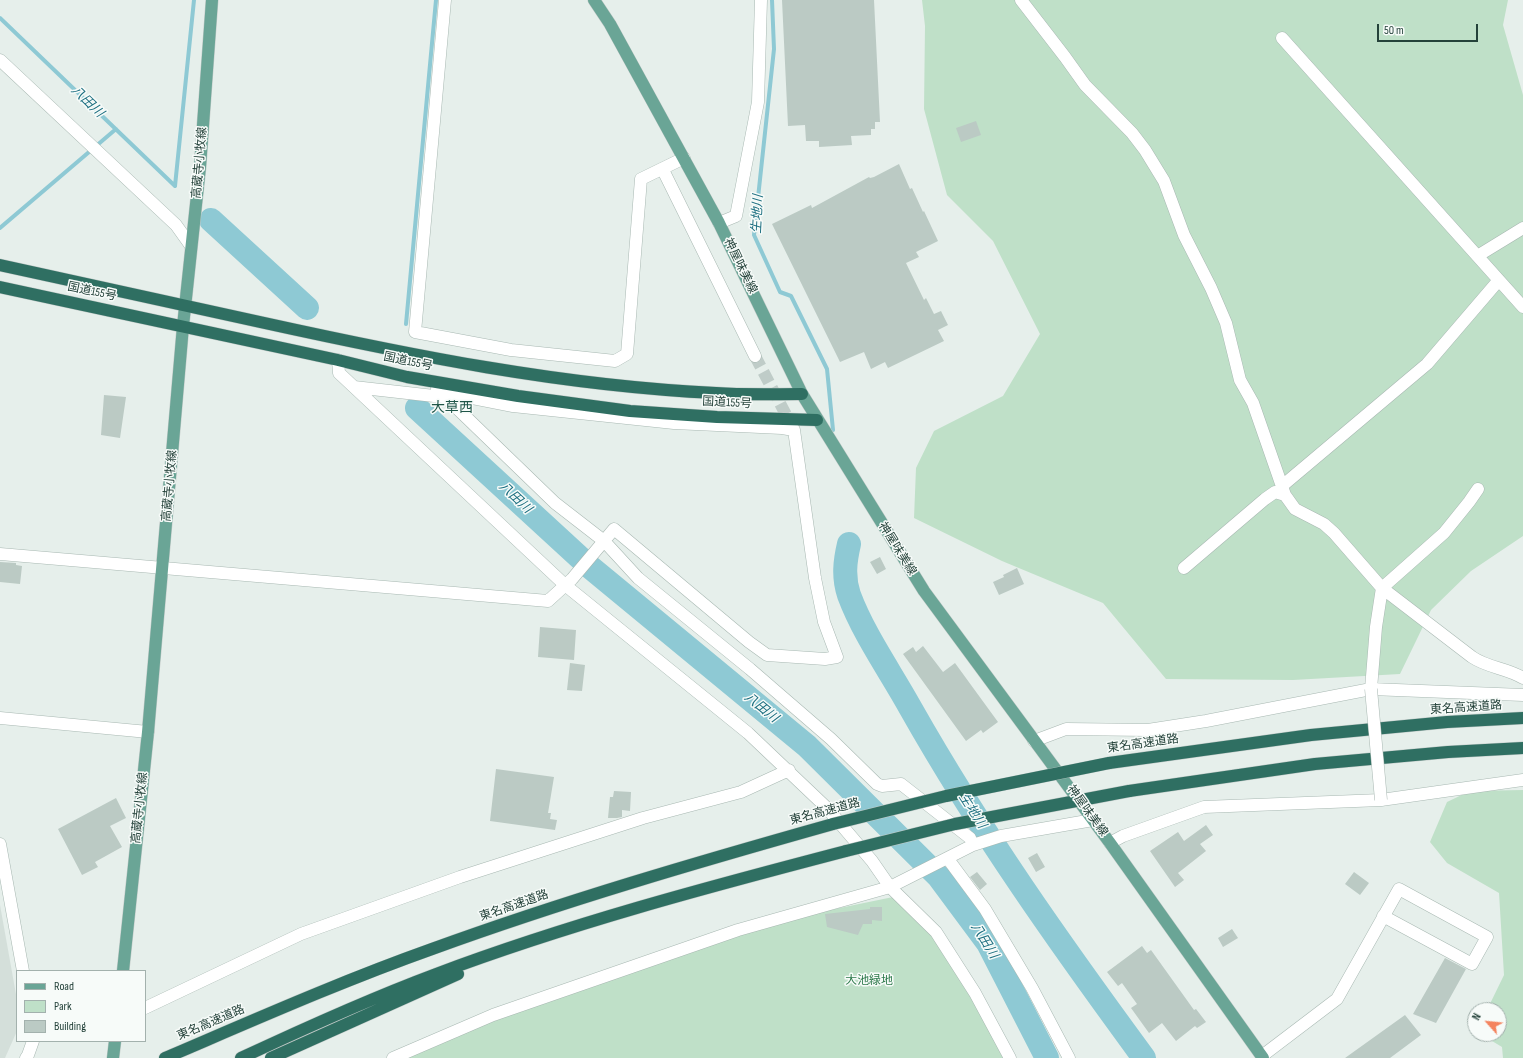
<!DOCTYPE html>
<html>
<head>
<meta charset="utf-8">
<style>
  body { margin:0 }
  #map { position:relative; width:1523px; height:1058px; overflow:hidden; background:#e6efeb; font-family:"Sofia Sans Condensed",sans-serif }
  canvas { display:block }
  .legend { position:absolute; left:16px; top:970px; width:130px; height:72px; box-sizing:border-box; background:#f7fbf9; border:1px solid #a3b1ad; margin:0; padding:5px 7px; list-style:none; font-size:12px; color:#24423a }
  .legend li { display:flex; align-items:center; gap:8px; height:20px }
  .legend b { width:20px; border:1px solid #a3b1ad }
  .north { position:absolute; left:1467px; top:1002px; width:40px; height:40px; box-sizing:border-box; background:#f7fbf9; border:1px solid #a3b1ad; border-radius:50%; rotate:297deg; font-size:11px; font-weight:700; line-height:16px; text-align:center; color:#24423a }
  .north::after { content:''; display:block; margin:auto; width:14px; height:18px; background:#f4845f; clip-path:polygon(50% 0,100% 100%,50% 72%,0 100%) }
  .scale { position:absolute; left:1377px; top:24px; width:101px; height:18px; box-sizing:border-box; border:2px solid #24423a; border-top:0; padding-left:5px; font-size:12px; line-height:14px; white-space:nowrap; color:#24423a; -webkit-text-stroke:3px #f7fbf9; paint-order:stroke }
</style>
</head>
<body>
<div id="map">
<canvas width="1523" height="1058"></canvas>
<ul class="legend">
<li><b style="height:5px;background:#6aa596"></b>Road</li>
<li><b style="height:11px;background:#bfe0c8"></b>Park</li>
<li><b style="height:11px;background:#bbcac4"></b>Building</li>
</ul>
<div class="north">N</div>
<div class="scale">50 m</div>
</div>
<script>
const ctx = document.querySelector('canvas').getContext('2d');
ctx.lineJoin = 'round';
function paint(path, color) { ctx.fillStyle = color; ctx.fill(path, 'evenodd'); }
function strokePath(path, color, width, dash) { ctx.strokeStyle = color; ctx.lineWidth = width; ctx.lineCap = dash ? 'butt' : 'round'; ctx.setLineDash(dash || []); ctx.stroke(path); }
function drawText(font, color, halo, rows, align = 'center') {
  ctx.font = font + ' "Sofia Sans Condensed","Noto Sans JP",sans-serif'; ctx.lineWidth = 3; ctx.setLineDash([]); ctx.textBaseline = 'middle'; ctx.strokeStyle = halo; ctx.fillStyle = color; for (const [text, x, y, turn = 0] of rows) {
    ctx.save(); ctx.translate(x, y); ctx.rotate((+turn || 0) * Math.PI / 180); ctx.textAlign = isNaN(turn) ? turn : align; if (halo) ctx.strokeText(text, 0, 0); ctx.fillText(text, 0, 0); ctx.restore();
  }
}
const built = new Path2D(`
  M 0,905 L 17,1000 L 17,1031 L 5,1058 L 0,1058 Z`);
const green = new Path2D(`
  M 922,0 L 1508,0 L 1503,25 L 1523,95 L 1523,536 L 1471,571 L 1431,610 L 1400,674 L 1293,680 L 1166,679 L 1103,603 L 1002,561 L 914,518 L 916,468 L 934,431 L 1003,396 L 1040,334 L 993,241 L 947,195 L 924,109 L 925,26 Z
  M 1523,790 L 1523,1058 L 1503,1058 L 1502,1047 L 1482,1035 L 1499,1034 L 1499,1010 L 1487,1010 L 1504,975 L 1499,893 L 1447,863 L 1430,842 L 1447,802 L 1470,791 Z
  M 898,896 L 933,935 L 972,996 L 1006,1058 L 408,1058 L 496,1020 L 739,935 L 825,911 Z`);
const stream = new Path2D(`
  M 772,0 L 774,49 L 754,235 L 780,292 L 791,296 L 827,369 L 833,430
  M 0,18 L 175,186
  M 175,186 L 194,0
  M 0,228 L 116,129
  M 406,324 L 436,0`);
const river = new Path2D(`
  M 211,220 L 307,308
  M 417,408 L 590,567 L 807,746 L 939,877 L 988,943 L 1047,1058
  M 849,544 C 845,561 843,577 849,595 C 864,635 890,671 911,709 C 980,831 1061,945 1144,1058`);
const building = new Path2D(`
  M 782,0 L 874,0 L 880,122 L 875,122 L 875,129 L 871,129 L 871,135 L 851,136 L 852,145 L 819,147 L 819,141 L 806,141 L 805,125 L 788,126 Z
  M 976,121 L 981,135 L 961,142 L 956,128 Z
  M 899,164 L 910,189 L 912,188 L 923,212 L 924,211 L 938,241 L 916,252 L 919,257 L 906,263 L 924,300 L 926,298 L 934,314 L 941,311 L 948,325 L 938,330 L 944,341 L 888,368 L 885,362 L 871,369 L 864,352 L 840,362 L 772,224 L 811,205 L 812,208 L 869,177 L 870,178 L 874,177 Z
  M 104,395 L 126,397 L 120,438 L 101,435 Z
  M 880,557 L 886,569 L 877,574 L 870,562 Z
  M 0,562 L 16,563 L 16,565 L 22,566 L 20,584 L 0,582 Z
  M 1017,568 L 1024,584 L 999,595 L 993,582 L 1004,577 L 1003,575 Z
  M 540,627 L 576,630 L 574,660 L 538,657 Z
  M 923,646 L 943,672 L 955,663 L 998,722 L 983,733 L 981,730 L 966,741 L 903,654 L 913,647 L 916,652 Z
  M 570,663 L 585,665 L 582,691 L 567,690 Z
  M 496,769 L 554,777 L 548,813 L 551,813 L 550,819 L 557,820 L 555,830 L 490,821 Z
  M 614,791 L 631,792 L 630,811 L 622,810 L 622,817 L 617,818 L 608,818 L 610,797 L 613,797 Z
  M 116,798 L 126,818 L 110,826 L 122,847 L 95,862 L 98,867 L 82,875 L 58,829 Z
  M 1206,825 L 1213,835 L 1200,844 L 1206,851 L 1178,873 L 1184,880 L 1175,887 L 1150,851 L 1178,832 L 1184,841 Z
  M 1037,853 L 1045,867 L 1036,872 L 1028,858 Z
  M 977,872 L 987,884 L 980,890 L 970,877 Z
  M 1354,872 L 1369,883 L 1360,895 L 1345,884 Z
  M 870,907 L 882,907 L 882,921 L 872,920 L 872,924 L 863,924 L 858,935 L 827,927 L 825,914 L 870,909 Z
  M 1232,929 L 1238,938 L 1223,947 L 1218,938 Z
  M 1142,946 L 1147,953 L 1151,950 L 1194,1010 L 1196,1009 L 1206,1022 L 1197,1028 L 1195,1026 L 1176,1041 L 1162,1023 L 1149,1033 L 1131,1008 L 1137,1004 L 1122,983 L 1118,986 L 1107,972 Z
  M 1445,958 L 1466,969 L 1436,1023 L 1413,1014 Z
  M 1405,1015 L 1421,1035 L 1390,1058 L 1345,1058 Z`);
const minorTunnel = new Path2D(`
  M 755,356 L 793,428`);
const minor = new Path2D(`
  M 445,0 L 415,332 L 511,350 L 615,361 L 627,354 L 641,179 L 684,158
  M 1021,0 L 1065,57 L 1085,85 L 1132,133 L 1145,150 L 1164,181 L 1184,235 L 1211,288 L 1226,323 L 1240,380 L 1253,403 L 1285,495 L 1295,509 L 1324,524 L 1334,533 L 1382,588 L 1472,657 C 1488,668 1507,668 1523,678
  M 1282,38 L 1523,307
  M 0,60 L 176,225 L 191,246
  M 663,170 L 755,356
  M 719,223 L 736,216 L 758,102 L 761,0
  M 1479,255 L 1523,228
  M 338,360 L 339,373 L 565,585 L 748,733 L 827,808 L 872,861 L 890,887 L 936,932 L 975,993 L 1010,1058
  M 354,387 L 443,397
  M 437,389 L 555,503 L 604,541 L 638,578 L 750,669 L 831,739 L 877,784 L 882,786 L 901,784 L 970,838 L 973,845
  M 1282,486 L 1427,364 L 1499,280
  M 0,554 L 548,601 L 572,579 L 614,529 L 749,642 L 767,655 L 825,659 L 837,657 L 824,622 L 815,578 L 794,430 L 782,428 L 674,423 L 513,406 L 437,391
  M 1184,568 L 1265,499 L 1275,492 L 1285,495
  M 1371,689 L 1376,627 L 1382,588 L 1444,533 L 1469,502 L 1478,489
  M 0,718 L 148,732
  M 1034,741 L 1066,729 L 1148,730 L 1206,721 L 1371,689 L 1523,695
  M 1110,843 L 1123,836 L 1204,807 L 1381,800 L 1523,780
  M 0,844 L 23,971
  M 948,859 L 985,909 L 1032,988 L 1069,1058
  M 145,1008 L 301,934 L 460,877 L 643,818 L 741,792 L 789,770
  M 1262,1056 L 1337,999 L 1399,889 L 1487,937 L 1472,964 L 1383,916
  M 26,1058 L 28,1055 L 33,1041
  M 393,1058 L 493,1015 L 738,930 L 890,887 L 973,845 L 1001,836 L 1093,820`);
const major = new Path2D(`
  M 594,0 L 610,24 L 719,223 L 802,394 L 924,591 L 1110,843 L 1263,1058
  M 123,971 L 148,732 L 183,326 L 200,167 L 212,0
  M 113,1058 L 115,1041`);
const highway = new Path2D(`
  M 0,265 C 87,284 173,303 260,322 C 410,355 562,386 716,393 C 744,395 773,394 802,394
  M 0,287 L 338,360 L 407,377 L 518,396 L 630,411 L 717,417 L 817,420
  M 1109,763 L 1311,735 L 1447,722 L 1523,718
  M 1129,791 L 1315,764 L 1448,752 L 1523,748
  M 165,1058 C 254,1020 342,981 432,949 C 564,901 698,862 833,824
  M 241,1058 C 305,1028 369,999 436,974 C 569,924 708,887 846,851
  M 271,1058 L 458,974`);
const minorBridge = new Path2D(`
  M 1371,689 L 1381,800`);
const highwayBridge = new Path2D(`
  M 833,824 L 946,796 L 1109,763
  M 846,851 L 955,824 L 1129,791`);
const streetNames = [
  ["高蔵寺小牧線",200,163,-85],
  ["神屋味美線",740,266,64],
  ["国道155号",92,292,12],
  ["国道155号",408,362,12],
  ["国道155号",727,403,3],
  ["高蔵寺小牧線",170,486,-85],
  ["神屋味美線",897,549,58],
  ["東名高速道路",1466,708,-4],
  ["東名高速道路",1143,744,-8],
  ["高蔵寺小牧線",140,808,-84],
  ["神屋味美線",1087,811,54],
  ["東名高速道路",825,812,-15],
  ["東名高速道路",514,906,-19],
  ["東名高速道路",211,1023,-23]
];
const parkNames = [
  ["大池緑地",869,981]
];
const waterNames = [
  ["八田川",87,102,44],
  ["生地川",758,214,-87],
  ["八田川",515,498,43],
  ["八田川",761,708,39],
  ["生地川",972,811,57],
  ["八田川",984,941,58]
];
const quarterNames = [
  ["大草西",452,408]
];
paint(built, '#d4dfda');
paint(green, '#bfe0c8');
strokePath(stream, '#8ec9d4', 4);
strokePath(river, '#8ec9d4', 24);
paint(building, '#bbcac4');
strokePath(minorTunnel, '#bfccc8', 12, [12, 6]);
strokePath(minor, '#a8b8b2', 13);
strokePath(major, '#c2cac8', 13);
strokePath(highway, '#c2cac8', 13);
strokePath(minor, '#fff', 12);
strokePath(major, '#6aa596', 12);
strokePath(highway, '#2f6f62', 12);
strokePath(minorBridge, '#a8b8b2', 13, []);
strokePath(highwayBridge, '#c2cac8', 13, []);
strokePath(minorBridge, '#fff', 12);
strokePath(highwayBridge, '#2f6f62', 12);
drawText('12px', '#24423a', '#f7fbf9', streetNames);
drawText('12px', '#2d7a4b', '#f7fbf9', parkNames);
drawText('italic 13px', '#1c6f80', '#f7fbf9', waterNames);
drawText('14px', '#1f5548', '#f7fbf9', quarterNames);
</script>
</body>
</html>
